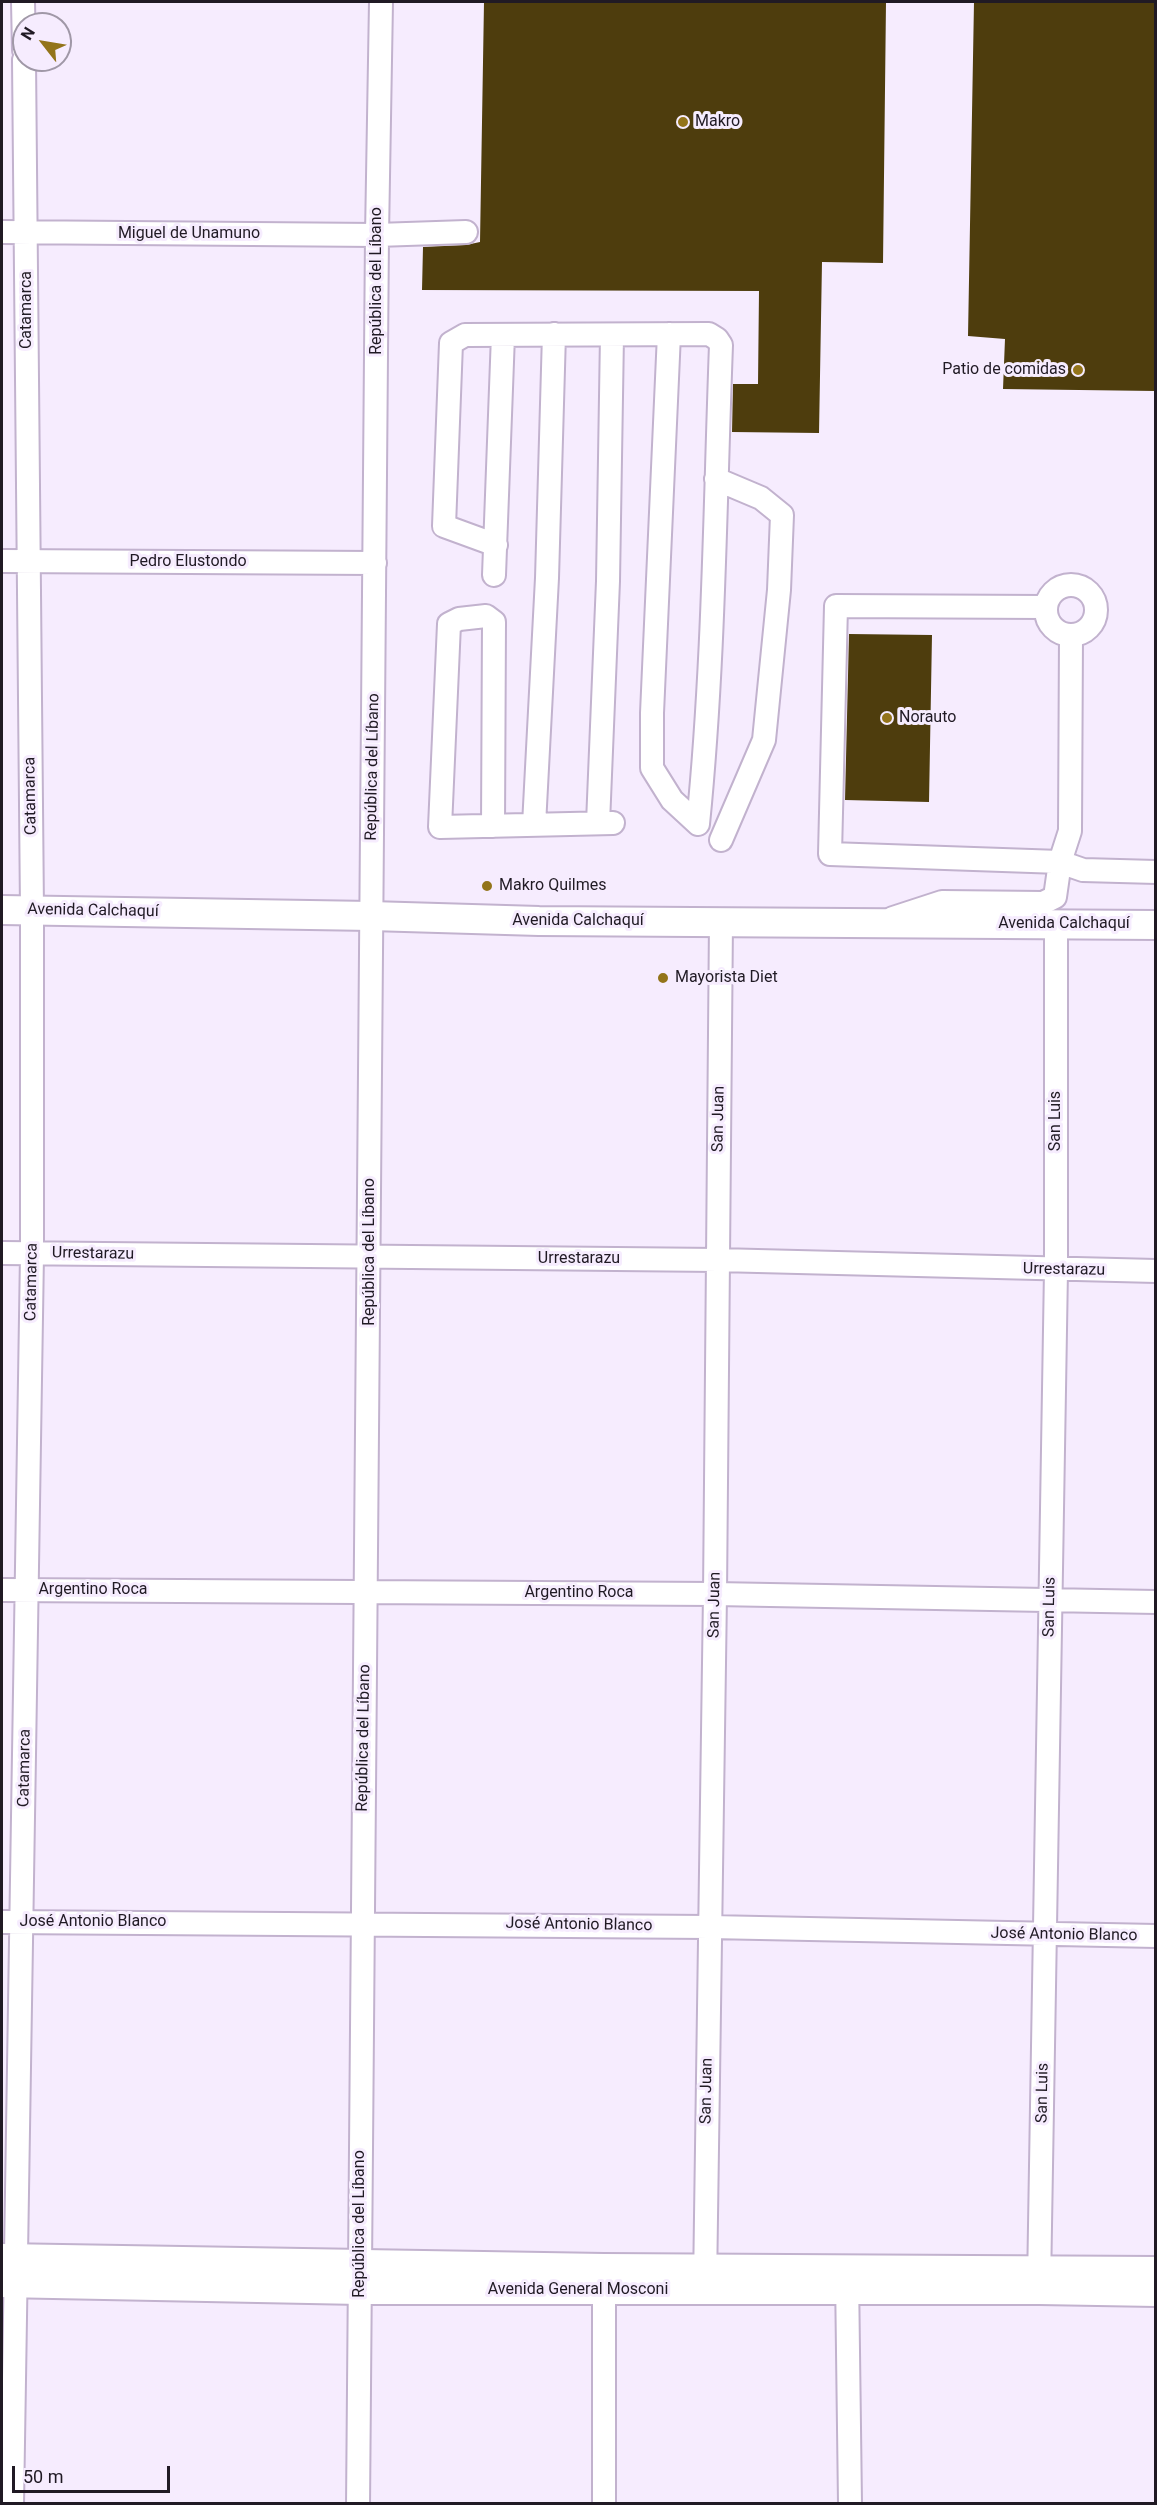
<!DOCTYPE html>
<html>
<head>
<meta charset="utf-8">
<style>
  body { margin:0 }
  #map { position:relative; width:1157px; height:2505px; overflow:hidden; background:#f6ecfe; font-family:Roboto,sans-serif }
  canvas { display:block }
  .frame { position:absolute; inset:0; border:3px solid #201a24; pointer-events:none }
  .north { position:absolute; left:12px; top:12px; width:60px; height:60px; box-sizing:border-box; background:#f6ecfe; border:2px solid #a098a7; border-radius:50%; rotate:301deg; font-size:16px; font-weight:700; line-height:24px; text-align:center; color:#201a24 }
  .north::after { content:''; display:block; margin:auto; width:21px; height:27px; background:#93741a; clip-path:polygon(50% 0,100% 100%,50% 72%,0 100%) }
  .scale { position:absolute; left:12px; top:2466px; width:158px; height:27px; box-sizing:border-box; border:3px solid #201a24; border-top:0; padding-left:8px; font-size:18px; line-height:21px; white-space:nowrap; color:#201a24; -webkit-text-stroke:4px #f6ecfe; paint-order:stroke }
</style>
</head>
<body>
<div id="map">
<canvas width="1157" height="2505"></canvas>
<div class="frame"></div>
<div class="north">N</div>
<div class="scale">50 m</div>
</div>
<script>
const ctx = document.querySelector('canvas').getContext('2d');
ctx.lineJoin = 'round';
function paint(path, color) { ctx.fillStyle = color; ctx.fill(path, 'evenodd'); }
function strokePath(path, color, width, dash) { ctx.strokeStyle = color; ctx.lineWidth = width; ctx.lineCap = dash ? 'butt' : 'round'; ctx.setLineDash(dash || []); ctx.stroke(path); }
function drawText(font, color, halo, rows, align = 'center') {
  ctx.font = font + ' Roboto,sans-serif'; ctx.lineWidth = 6; ctx.setLineDash([]); ctx.textBaseline = 'middle'; ctx.strokeStyle = halo; ctx.fillStyle = color; for (const [text, x, y, turn = 0] of rows) {
    ctx.save(); ctx.translate(x, y); ctx.rotate((+turn || 0) * Math.PI / 180); ctx.textAlign = isNaN(turn) ? turn : align; if (halo) ctx.strokeText(text, 0, 0); ctx.fillText(text, 0, 0); ctx.restore();
  }
}
const building = new Path2D(`
  M 484,2 L 886,2 L 883,263 L 822,262 L 819,433 L 732,432 L 733,384 L 758,384 L 759,291 L 422,290 L 423,247 L 466,245 L 480,242 Z
  M 974,2 L 1155,2 L 1155,391 L 1003,389 L 1005,339 L 968,336 Z
  M 849,634 L 932,635 L 929,802 L 845,800 Z`);
const minor = new Path2D(`
  M 23,2 L 24,50
  M 2,232 L 377,235 L 466,232
  M 669,334 L 652,713 L 652,768 L 672,800 L 698,824
  M 716,479 L 761,498 L 782,515 L 779,590 L 764,740 L 721,840
  M 496,545 L 444,526 L 451,343 L 465,335 L 709,334 L 717,339 L 721,345 C 715,504 714,665 698,824
  M 2,561 L 375,563
  M 494,575 L 503,335
  M1046 610a25 25 0 1 1 50 0a25 25 0 1 1-50 0Z
  M 1045,607 L 836,606 L 830,854 L 1060,862 L 1083,870 L 1156,872
  M 598,823 L 608,581 L 612,335
  M 534,825 L 547,578 L 554,334
  M 493,826 L 494,622 L 486,616 L 459,619 L 449,624 L 440,827 L 613,823
  M 893,918 L 942,902 L 1043,903 L 1055,897 L 1060,862 L 1070,831 L 1071,636
  M 2,1253 L 718,1260 L 1156,1271
  M 2,1590 L 715,1594 L 1156,1602
  M 2,1922 L 710,1927 L 1156,1936
  M 847,2275 L 850,2504
  M 1039,2285 L 1056,1270 L 1056,925
  M 705,2286 L 715,1594 L 721,921
  M 12,2504 L 32,1254 L 32,910 L 24,60
  M 358,2504 L 377,235 L 381,2
  M 604,2504 L 604,2275`);
const major = new Path2D(`
  M 2,910 L 371,916 L 539,921 L 1156,925
  M 2,2258 L 604,2268 L 1156,2271
  M 2,2283 L 360,2290 L 1039,2290 L 1156,2292`);
const markers = [
  [683,122,6,"#93741a"],
  [1078,370,6,"#93741a"],
  [887,718,6,"#93741a"],
  [487,886,6,"#93741a"],
  [663,978,6,"#93741a"]
];
const poiNames = [
  ["Makro",695,122],
  ["Patio de comidas",1066,370,"right"],
  ["Norauto",899,718],
  ["Makro Quilmes",499,886],
  ["Mayorista Diet",675,978]
];
const streetNames = [
  ["Miguel de Unamuno",189,234],
  ["República del Líbano",377,281,-90],
  ["Catamarca",27,310,-90],
  ["Pedro Elustondo",188,562],
  ["República del Líbano",373,767,-89],
  ["Catamarca",31,796,-91],
  ["Avenida Calchaquí",93,911,1],
  ["Avenida Calchaquí",578,921],
  ["Avenida Calchaquí",1064,924],
  ["San Juan",719,1119,-89],
  ["San Luis",1056,1121,-90],
  ["República del Líbano",370,1252,-90],
  ["Urrestarazu",93,1254,1],
  ["Urrestarazu",579,1259],
  ["Urrestarazu",1064,1270,1],
  ["Catamarca",32,1282,-89],
  ["Argentino Roca",93,1590],
  ["Argentino Roca",579,1593],
  ["San Juan",715,1605,-89],
  ["San Luis",1050,1607,-89],
  ["República del Líbano",364,1738,-89],
  ["Catamarca",25,1768,-89],
  ["José Antonio Blanco",93,1922],
  ["José Antonio Blanco",579,1925,1],
  ["José Antonio Blanco",1064,1935,1],
  ["San Juan",707,2091,-89],
  ["San Luis",1043,2093,-89],
  ["República del Líbano",360,2224,-90],
  ["Avenida General Mosconi",578,2290]
];
paint(building, '#4e3d0d');
strokePath(minor, '#c2b2ce', 26);
strokePath(major, '#c2b2ce', 32);
strokePath(minor, '#fff', 22);
strokePath(major, '#fff', 28);
for (const [x, y, r, color] of markers) { const dot = new Path2D(); dot.arc(x, y, r, 0, 2 * Math.PI); ctx.fillStyle = color; ctx.fill(dot); strokePath(dot, '#f6ecfe', 2); }
drawText('16px', '#201a24', '#f6ecfe', poiNames, 'left');
drawText('16px', '#201a24', '#f6ecfe', streetNames);
</script>
</body>
</html>
